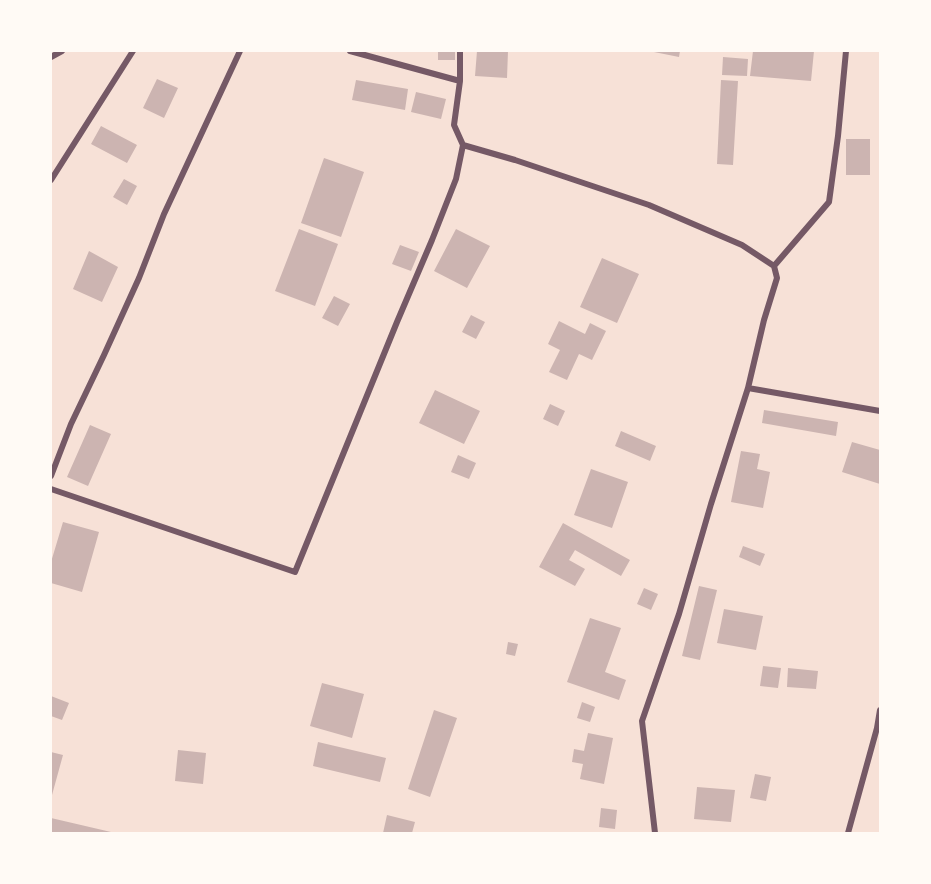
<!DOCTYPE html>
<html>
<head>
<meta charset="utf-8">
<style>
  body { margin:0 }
  #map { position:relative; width:931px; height:884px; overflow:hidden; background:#f7e1d7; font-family:"Exo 2",sans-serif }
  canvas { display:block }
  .frame { position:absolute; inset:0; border:52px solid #fffaf5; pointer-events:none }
</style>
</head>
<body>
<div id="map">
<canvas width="931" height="884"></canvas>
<div class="frame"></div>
</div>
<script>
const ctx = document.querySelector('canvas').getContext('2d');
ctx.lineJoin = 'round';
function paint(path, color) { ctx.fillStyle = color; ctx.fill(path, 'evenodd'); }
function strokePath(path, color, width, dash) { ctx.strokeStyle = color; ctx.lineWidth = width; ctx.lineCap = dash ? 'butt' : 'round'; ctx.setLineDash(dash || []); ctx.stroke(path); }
const building = new Path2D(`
  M 438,51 L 455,51 L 455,60 L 438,60 Z
  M 477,51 L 508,51 L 507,78 L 475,76 Z
  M 655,51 L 680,51 L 679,57 L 654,52 Z
  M 753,51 L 814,51 L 811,81 L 750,76 Z
  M 723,57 L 748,59 L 747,76 L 722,75 Z
  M 157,79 L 178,88 L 164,118 L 143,108 Z
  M 356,80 L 408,89 L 405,110 L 352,100 Z
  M 721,80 L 738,81 L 733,165 L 717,164 Z
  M 416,92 L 446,99 L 441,119 L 411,112 Z
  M 101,126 L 137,145 L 127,163 L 91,144 Z
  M 846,139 L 870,139 L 870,175 L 846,175 Z
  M 324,158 L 364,172 L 341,237 L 301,223 Z
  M 124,179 L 137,186 L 127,205 L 113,197 Z
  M 299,229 L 338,244 L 315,306 L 275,291 Z
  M 456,229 L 490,246 L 467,288 L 434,271 Z
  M 400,245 L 419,252 L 411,271 L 392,264 Z
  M 89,251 L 118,267 L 102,302 L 73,289 Z
  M 602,258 L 639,274 L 617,323 L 580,307 Z
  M 334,296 L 350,304 L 338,326 L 322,318 Z
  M 471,315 L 485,322 L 476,339 L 462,332 Z
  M 559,321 L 585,334 L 590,323 L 606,331 L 592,360 L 579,354 L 567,380 L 549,372 L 560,350 L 548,344 Z
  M 435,390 L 480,411 L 464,444 L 419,423 Z
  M 550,404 L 565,411 L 558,426 L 543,419 Z
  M 764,410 L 838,422 L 836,436 L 762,423 Z
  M 90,425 L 111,434 L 88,486 L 67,477 Z
  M 621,431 L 656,446 L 650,461 L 615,446 Z
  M 852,442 L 880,450 L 880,484 L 842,472 Z
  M 741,451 L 760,454 L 757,469 L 770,472 L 763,508 L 731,502 Z
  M 458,455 L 476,463 L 469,479 L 451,472 Z
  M 591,469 L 628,482 L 612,528 L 574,515 Z
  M 63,522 L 99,532 L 82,592 L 51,583 L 51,562 Z
  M 563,523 L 630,560 L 621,576 L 575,550 L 569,560 L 585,569 L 575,586 L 539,567 Z
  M 743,546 L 765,554 L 760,566 L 739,557 Z
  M 699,586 L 717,590 L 700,660 L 682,656 Z
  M 644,588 L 658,594 L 651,610 L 637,604 Z
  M 724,609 L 763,616 L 756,650 L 717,643 Z
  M 590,618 L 621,628 L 605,672 L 626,680 L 619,700 L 567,682 Z
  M 508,642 L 518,644 L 515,656 L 506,654 Z
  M 763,666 L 781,668 L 778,688 L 760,686 Z
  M 788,668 L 818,671 L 816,689 L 787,687 Z
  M 322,683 L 364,694 L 352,738 L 310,726 Z
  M 51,696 L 69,703 L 62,720 L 51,716 Z
  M 582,702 L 595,707 L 590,722 L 577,718 Z
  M 434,710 L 457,718 L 430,797 L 408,789 Z
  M 588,733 L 613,738 L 604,784 L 580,779 L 583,764 L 572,762 L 574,749 L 584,751 Z
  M 318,742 L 386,758 L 380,782 L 313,766 Z
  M 178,750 L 206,753 L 203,784 L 175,781 Z
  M 51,752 L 63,755 L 52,795 L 51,795 Z
  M 755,774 L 771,777 L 766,801 L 750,798 Z
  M 697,787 L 735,790 L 731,822 L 694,819 Z
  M 601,808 L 617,810 L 615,829 L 599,827 Z
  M 387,815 L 415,822 L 412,833 L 383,833 Z
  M 51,818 L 111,832 L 111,833 L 51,833 Z`);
const minor = new Path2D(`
  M 350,51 L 460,81
  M 51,57 L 62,51
  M 463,145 L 515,160 L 649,205 L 742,245 L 774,266
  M 51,180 L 133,51
  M 748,388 L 880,411
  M 51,476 L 71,424 L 104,355 L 139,278 L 164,214 L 240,51
  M 51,489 L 295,572 L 397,322 L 432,240 L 456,179 L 463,145 L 454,125 L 460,81 L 460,51
  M 655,833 L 642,721 L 679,614 L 711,504 L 748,388 L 764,320 L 777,278 L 774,266 L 829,202 L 838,136 L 846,51
  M 848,833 L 877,728 L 880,710`);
paint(building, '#ccb4b1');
strokePath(minor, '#755966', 6);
</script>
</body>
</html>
